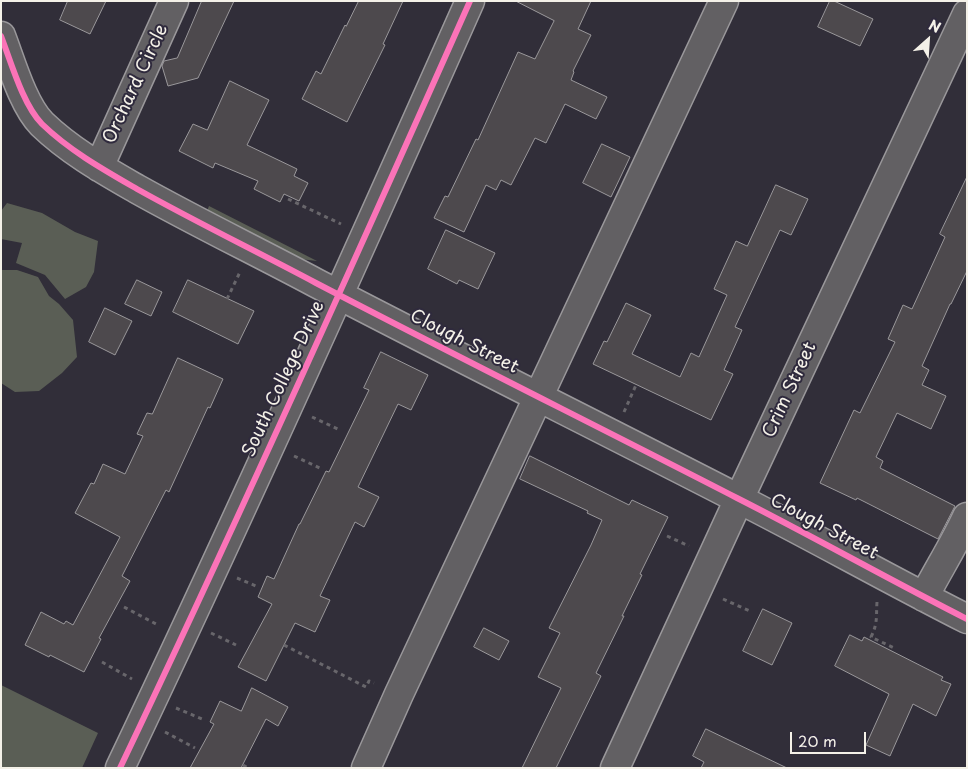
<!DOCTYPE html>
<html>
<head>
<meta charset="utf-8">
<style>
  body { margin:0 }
  #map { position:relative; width:968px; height:769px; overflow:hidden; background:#312e39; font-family:"Playpen Sans",sans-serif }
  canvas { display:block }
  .frame { position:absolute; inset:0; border:2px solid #f4f1e8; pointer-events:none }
  .north { position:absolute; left:903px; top:15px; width:50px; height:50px; -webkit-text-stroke:4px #2f2a3d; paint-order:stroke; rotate:26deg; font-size:14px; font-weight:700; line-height:20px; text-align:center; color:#f4f1e8 }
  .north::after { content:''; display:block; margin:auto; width:18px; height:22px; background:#f4f1e8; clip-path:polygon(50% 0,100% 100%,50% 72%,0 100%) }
  .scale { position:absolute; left:790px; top:732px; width:76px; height:22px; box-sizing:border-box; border:2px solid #f4f1e8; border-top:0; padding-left:6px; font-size:15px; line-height:18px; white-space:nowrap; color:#f4f1e8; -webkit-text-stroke:4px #2f2a3d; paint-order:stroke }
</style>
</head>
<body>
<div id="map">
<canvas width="968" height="769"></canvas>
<div class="frame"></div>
<div class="north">N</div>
<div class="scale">20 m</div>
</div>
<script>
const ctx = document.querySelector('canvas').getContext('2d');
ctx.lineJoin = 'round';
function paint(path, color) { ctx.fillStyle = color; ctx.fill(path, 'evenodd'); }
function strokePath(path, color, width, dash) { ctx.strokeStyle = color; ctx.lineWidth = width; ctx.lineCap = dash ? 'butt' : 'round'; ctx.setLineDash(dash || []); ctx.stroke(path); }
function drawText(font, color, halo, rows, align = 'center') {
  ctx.font = font + ' "Playpen Sans",sans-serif'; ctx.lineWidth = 4; ctx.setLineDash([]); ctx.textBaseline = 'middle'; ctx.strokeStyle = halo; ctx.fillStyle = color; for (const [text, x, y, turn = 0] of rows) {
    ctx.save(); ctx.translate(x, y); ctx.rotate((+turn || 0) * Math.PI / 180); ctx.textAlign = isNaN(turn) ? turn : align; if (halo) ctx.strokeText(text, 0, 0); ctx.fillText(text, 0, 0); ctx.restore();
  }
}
const green = new Path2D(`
  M 7,203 L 42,213 L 75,232 L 98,241 L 94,272 L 86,287 L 65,299 L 45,275 L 16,263 L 22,243 L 1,239 L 1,211 Z
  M 209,206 L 317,261 L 300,259 L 207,211 Z
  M 1,270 L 17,270 L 38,277 L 49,296 L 59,304 L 73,320 L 77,357 L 62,373 L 39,391 L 15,392 L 1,383 Z
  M 1,685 L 98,733 L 82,768 L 1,768 Z`);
const building = new Path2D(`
  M 68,1 L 106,1 L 90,34 L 60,20 Z
  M 202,1 L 234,1 L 198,78 L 168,86 L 162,66 L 164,61 L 177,58 Z
  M 359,1 L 403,1 L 383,44 L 385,45 L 347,122 L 302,99 L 316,71 L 321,74 L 345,25 L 346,26 Z
  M 516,1 L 591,1 L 578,29 L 591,35 L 573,71 L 574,72 L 571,80 L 607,97 L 596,119 L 565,104 L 546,143 L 535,138 L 511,185 L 501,180 L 496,190 L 486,185 L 464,232 L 434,218 L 445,196 L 448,197 L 476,139 L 478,140 L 518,52 L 535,59 L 554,21 Z
  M 830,1 L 834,1 L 873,19 L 860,46 L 818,27 Z
  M 230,81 L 269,100 L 247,145 L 297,169 L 294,176 L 308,183 L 299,201 L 284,194 L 280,202 L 254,189 L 258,181 L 215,163 L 213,168 L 179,151 L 193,124 L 207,130 Z
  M 602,144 L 630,157 L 611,197 L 583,183 Z
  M 967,177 L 967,271 L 951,304 L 950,304 L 922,366 L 929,370 L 922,385 L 946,396 L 931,429 L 897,413 L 876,457 L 883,461 L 880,468 L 955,506 L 938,539 L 857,498 L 856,500 L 820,483 L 854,410 L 860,413 L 895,342 L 888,339 L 903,305 L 912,309 L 945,237 L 940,234 Z
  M 776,185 L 808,199 L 791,235 L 780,230 L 735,327 L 742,330 L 724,370 L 733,374 L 711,420 L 593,364 L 604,341 L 607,342 L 626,303 L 651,315 L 632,354 L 680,377 L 691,353 L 699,357 L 727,295 L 714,289 L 736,241 L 747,246 Z
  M 446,230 L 495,253 L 478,289 L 459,280 L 457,284 L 428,269 Z
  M 137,280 L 162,292 L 151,316 L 125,304 Z
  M 188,280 L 254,311 L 238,344 L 173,312 Z
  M 105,308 L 132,321 L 115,355 L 89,342 Z
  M 381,352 L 428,375 L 411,410 L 398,404 L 358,487 L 379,497 L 364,527 L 355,522 L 320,596 L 330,600 L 315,632 L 295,623 L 266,681 L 238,667 L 272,604 L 258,597 L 267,576 L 274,579 L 299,524 L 300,524 L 326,471 L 329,472 L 369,390 L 364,388 Z
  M 178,358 L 223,379 L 210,408 L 208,407 L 169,492 L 166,490 L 122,576 L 130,581 L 99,638 L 101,639 L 84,672 L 50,655 L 49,657 L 25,645 L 41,612 L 64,624 L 66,621 L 73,625 L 120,537 L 75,513 L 91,483 L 94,484 L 103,464 L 125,474 L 143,436 L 137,434 L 147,413 L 152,414 Z
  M 530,456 L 629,505 L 632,500 L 668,517 L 640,574 L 642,575 L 622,616 L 624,616 L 596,673 L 601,676 L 556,768 L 522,768 L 561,688 L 538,677 L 560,633 L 549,628 L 591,545 L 602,520 L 587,513 L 588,511 L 520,479 Z
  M 763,609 L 792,623 L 772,665 L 743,651 Z
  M 484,628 L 509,641 L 499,660 L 474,647 Z
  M 850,635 L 862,641 L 864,637 L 943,677 L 941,680 L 951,684 L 936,716 L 913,704 L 890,756 L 866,745 L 889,694 L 835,666 Z
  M 252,688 L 288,707 L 278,726 L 266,719 L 241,768 L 190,768 L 214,724 L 210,722 L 220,701 L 241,711 Z
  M 706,729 L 787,768 L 701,768 L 704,762 L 693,756 Z`);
const path = new Path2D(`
  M 288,199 L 341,224
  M 227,299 L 240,272
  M 624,412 L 636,385
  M 312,417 L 340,430
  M 294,456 L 322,469
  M 667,536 L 689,546
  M 237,578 L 256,586
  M 723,599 L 752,612
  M 877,602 C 876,616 878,623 871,637 L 894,648
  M 124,607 L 158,625
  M 211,633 L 236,645
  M 284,645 L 366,687 L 369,681 L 374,683
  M 102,662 L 132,679
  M 176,708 L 202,719
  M 165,732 L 195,748
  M 243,765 L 248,768`);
const minor = new Path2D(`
  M 1,36 C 11,62 23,105 42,124 C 70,151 104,170 137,189 C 196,222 256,251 316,283 C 456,356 597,426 737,498 C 814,537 890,580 967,619
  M 99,167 L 174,1
  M 924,597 C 938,570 954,545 967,517
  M 120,768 C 241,514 356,258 470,1
  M 366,768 L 399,694 L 724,1
  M 615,768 L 739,499 L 967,14`);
const cycleway = new Path2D(`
  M 1,36 C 11,62 23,105 42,124 C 70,151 104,170 137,189 C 196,222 256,251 316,283 C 456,356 597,426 737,498 C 814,537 890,580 967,619
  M 120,768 C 241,514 356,258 470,1`);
const streetNames = [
  ["Orchard Circle",136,84,-65],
  ["Clough Street",464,342,27],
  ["South College Drive",284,379,-65],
  ["Crim Street",790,390,-65],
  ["Clough Street",824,527,28]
];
paint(green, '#5a5e55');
paint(building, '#4d494d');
strokePath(building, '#9a989b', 1);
strokePath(minor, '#9a989b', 31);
strokePath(path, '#68666b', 3, [4, 4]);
strokePath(minor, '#626063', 28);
strokePath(cycleway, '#fb73b8', 6);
drawText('18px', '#f4f1e8', '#2f2a3d', streetNames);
</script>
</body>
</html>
